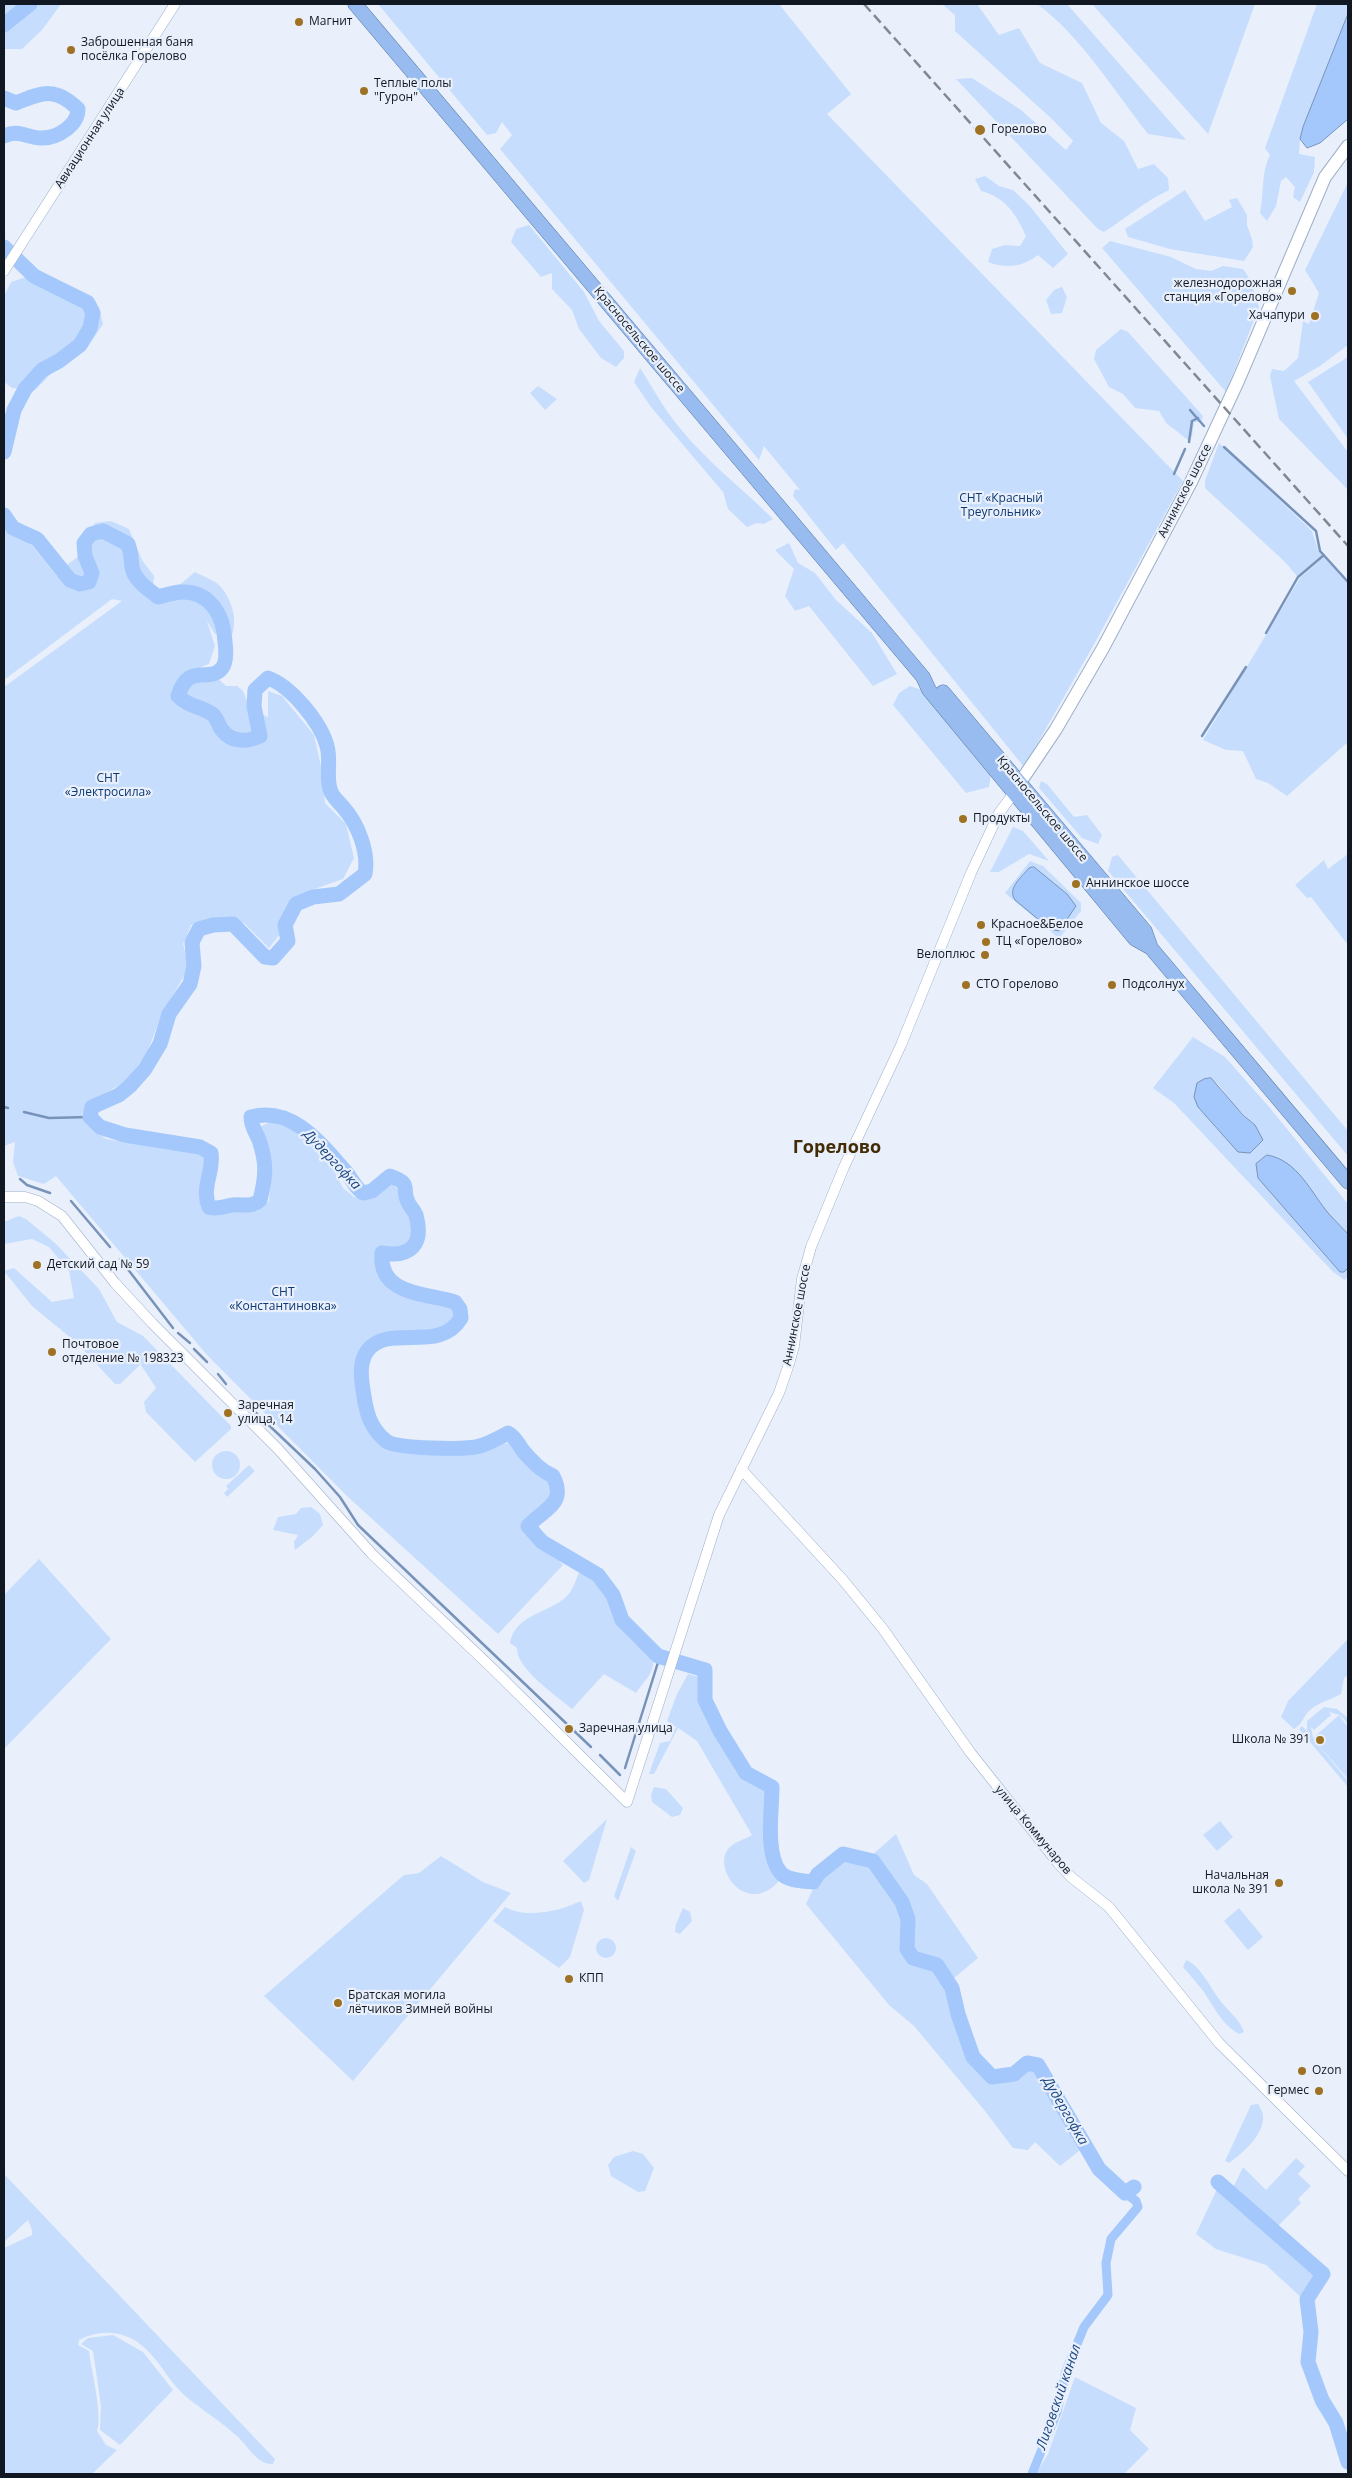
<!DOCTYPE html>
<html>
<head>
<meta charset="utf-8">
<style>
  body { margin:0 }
  #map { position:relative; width:1352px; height:2478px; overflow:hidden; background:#e9f0fb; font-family:"Open Sans",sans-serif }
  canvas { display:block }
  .frame { position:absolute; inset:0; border:5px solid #111821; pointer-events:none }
</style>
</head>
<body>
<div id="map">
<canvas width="1352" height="2478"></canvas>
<div class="frame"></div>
</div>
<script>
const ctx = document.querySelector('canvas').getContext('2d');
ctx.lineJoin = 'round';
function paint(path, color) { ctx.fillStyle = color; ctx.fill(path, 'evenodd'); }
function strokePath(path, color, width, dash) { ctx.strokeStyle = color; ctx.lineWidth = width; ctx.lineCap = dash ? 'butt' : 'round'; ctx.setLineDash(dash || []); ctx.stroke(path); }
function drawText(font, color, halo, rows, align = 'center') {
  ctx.font = font + ' "Open Sans",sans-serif'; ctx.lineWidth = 4.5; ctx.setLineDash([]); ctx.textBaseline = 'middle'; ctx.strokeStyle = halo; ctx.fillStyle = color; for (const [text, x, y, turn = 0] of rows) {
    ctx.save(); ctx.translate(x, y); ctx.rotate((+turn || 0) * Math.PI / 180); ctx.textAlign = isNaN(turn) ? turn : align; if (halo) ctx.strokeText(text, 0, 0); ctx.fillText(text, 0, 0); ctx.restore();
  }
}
const green = new Path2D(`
  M 4,4 L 61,4 L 42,30 L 22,49 L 5,49 Z
  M 378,4 L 779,4 L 851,94 L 827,114 L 1183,481 L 1093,646 L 1024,767 L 843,543 L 836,550 L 793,496 L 795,489 L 800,490 L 764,446 L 759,460 L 500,149 L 512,135 L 502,122 L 496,133 L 487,135 Z
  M 942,4 L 977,4 L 999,35 L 1019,28 L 1040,63 L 1082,83 L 1101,123 L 1124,141 L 1138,169 L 1154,164 L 1168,178 L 1169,190 C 1145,201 1126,218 1104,232 L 1098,229 L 956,79 L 972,78 L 1021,110 L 1066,150 L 1073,141 L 1053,120 L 955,31 L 955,15 Z
  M 1037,4 L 1067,4 L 1186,140 L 1148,134 C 1115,92 1079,34 1037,4 Z
  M 1092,4 L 1255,4 L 1208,134 Z
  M 1317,4 L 1348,4 L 1348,14 L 1300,139 L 1299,154 L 1315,157 L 1314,172 L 1300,202 L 1293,197 L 1295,187 L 1286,177 L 1281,181 L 1276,206 L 1267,221 L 1260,213 C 1264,193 1261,173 1270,155 L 1265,148 Z
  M 985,176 L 999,186 L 1013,190 L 1029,205 L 1068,254 L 1053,268 L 1038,255 C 1023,267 1006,269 988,262 L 992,249 L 1005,245 L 1020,246 L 1026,236 C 1016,214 1005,197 981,191 L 975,179 Z
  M 1348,182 L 1348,345 L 1320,366 L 1294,381 L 1348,452 L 1348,490 L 1279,419 L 1270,376 L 1272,369 L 1284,371 L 1298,358 L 1303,321 L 1309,324 L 1319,293 L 1305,270 Z
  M 1185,190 L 1205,221 L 1232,207 L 1229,200 L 1237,198 L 1247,215 L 1247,225 L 1252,239 L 1253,247 L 1244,261 L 1170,249 L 1128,237 L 1125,229 Z
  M 529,225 L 584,292 L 599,321 L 624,351 L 624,358 L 616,367 L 601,358 L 579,329 L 572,310 L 552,289 L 552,273 L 541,277 L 511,242 L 516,229 Z
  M 1110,241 L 1171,257 L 1196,269 L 1211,271 L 1223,266 L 1243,269 L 1250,279 L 1259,307 L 1226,392 L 1102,248 Z
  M 41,272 L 92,296 L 99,308 L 103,324 L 87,348 L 60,365 L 35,390 L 12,388 L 4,382 L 4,296 L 11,282 Z
  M 1062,287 L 1067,297 L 1062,313 L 1051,314 L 1046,300 L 1054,290 Z
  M 1121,329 L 1128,332 L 1203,416 L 1201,422 L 1194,422 L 1192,436 L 1188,440 L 1166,423 L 1159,411 L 1135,408 L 1123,394 L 1109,387 L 1094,359 L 1096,350 Z
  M 1348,357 L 1348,439 L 1308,382 Z
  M 640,368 C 653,388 664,409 679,427 C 706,461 742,488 773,519 L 764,524 L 757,523 L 747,527 L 728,509 L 723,492 L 651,407 L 634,382 Z
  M 538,386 L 557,399 L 545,410 L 530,393 Z
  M 1219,443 L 1312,531 L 1318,550 L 1322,555 L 1297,576 L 1285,562 L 1205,488 L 1205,481 Z
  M 111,521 L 129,529 L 142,560 L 154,576 L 153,586 L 160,591 L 177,587 L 195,572 C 202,576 214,580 220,586 C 231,598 238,619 232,635 L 215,634 L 207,621 L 215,646 L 209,664 L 198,668 L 209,670 L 226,686 L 237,686 L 243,691 L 250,709 L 268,717 L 268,691 L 282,696 L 314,735 L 322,771 L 325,803 L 346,824 L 354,858 L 343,879 L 309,891 L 285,908 L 280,934 L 269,948 L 244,923 L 213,918 L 191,925 L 183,944 L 189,967 L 161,1016 L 147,1053 L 125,1082 L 91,1101 L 82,1114 L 93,1128 L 106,1139 L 200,1153 L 208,1159 L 202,1182 L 201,1205 L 211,1215 L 233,1211 L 257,1211 L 269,1201 L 272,1165 L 259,1127 L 271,1122 L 295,1130 L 333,1169 L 343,1188 L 354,1197 L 369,1198 L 380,1188 L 392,1184 C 407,1194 413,1222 413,1239 L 399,1248 L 382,1248 C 375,1270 388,1288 410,1297 C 422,1302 439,1303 453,1306 L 457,1312 L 457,1320 C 432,1346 393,1324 366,1346 C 354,1355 357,1377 357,1390 C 358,1408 371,1441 390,1447 C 408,1454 458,1457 477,1453 C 489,1451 497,1444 509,1443 L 548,1479 L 553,1489 C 548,1508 530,1511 523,1531 C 536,1543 551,1552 563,1565 L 498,1634 L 347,1496 L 207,1355 L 56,1176 L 44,1184 L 18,1176 L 13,1162 L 15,1142 L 4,1146 L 4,687 L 122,601 L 112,599 L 4,680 L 4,530 L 29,542 L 57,576 L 57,572 L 79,556 L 78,547 L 95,523 Z
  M 789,543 L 798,563 L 815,573 L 836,600 L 872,633 L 897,674 L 873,686 L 809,606 L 795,611 L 785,596 L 794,569 L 775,550 Z
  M 1324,557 L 1348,583 L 1348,742 L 1287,796 L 1268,783 L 1256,779 L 1243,751 L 1226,750 L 1203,740 L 1300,578 Z
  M 910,686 L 922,690 L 991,774 L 989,787 L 966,793 L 893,705 L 899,693 Z
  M 1041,781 L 1047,784 L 1074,817 L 1087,815 L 1102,835 L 1098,844 L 1082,838 L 1039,788 Z
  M 1013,827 L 1023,831 L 1049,861 L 1029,854 L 999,872 L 990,872 Z
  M 1348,854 L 1348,945 L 1311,897 L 1307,898 L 1295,885 L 1324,860 L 1328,869 Z
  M 1118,855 L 1348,1131 L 1348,1156 L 1108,871 L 1112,857 Z
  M 1030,861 L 1043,866 L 1081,903 L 1081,911 L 1061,936 L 1056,936 L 1005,893 Z
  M 1193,1037 L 1225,1057 L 1270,1108 L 1348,1204 L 1348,1234 L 1329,1214 L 1304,1229 L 1340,1272 L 1344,1272 L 1348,1268 L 1348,1276 L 1345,1280 L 1333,1272 L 1174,1103 L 1153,1088 ZM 1217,1083 L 1236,1107 L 1255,1125 L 1228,1141 L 1198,1107 Z
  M 19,1216 L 26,1219 L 55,1243 L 99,1289 L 117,1322 L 143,1336 L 231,1426 L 231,1429 L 195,1462 L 146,1412 L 144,1402 L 156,1388 L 141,1365 L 144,1361 L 120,1384 L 115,1384 L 77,1343 L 32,1306 L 4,1271 L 14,1268 L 52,1302 L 74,1298 L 69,1271 L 49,1247 L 32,1239 L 4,1244 L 4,1222 Z
  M212 1465a14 14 0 1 1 28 0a14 14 0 1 1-28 0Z
  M 249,1465 L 255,1471 L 227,1497 L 224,1493 L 228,1489 L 226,1486 Z
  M 311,1507 L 320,1514 L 323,1525 L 313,1536 L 295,1550 L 294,1542 L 298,1535 L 273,1530 L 278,1517 L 296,1514 L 301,1508 Z
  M 39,1559 L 111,1639 L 4,1749 L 4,1595 Z
  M 580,1570 C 614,1591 604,1607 624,1632 C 632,1642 643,1650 653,1658 C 655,1673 644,1681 636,1693 L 604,1674 L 572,1709 C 557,1696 516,1669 517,1648 L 510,1643 C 515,1615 547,1613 565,1598 C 573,1591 576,1579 580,1570 Z
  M 1348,1639 L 1348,1675 L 1344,1678 L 1341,1694 C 1331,1700 1318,1702 1309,1711 C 1303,1717 1302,1725 1294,1729 L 1281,1717 L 1288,1701 Z
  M 688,1674 L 702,1678 L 702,1705 L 737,1765 L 746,1776 L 770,1789 L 769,1855 L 779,1875 L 779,1881 C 746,1918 711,1867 729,1848 C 734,1842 746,1839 752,1835 L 697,1741 L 678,1728 L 654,1774 L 649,1774 L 660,1743 L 670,1741 L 676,1727 L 667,1721 L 677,1694 Z
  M 1324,1707 L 1337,1709 L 1348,1718 L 1348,1724 L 1340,1715 L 1329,1712 L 1331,1715 L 1314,1730 L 1311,1727 L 1313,1738 L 1339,1715 L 1348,1727 L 1348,1779 L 1313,1739 L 1348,1781 L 1348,1787 L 1299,1729 L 1302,1726 L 1307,1731 L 1307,1721 Z
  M 654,1787 L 666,1789 L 683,1808 L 680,1815 L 672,1817 L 652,1802 L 651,1795 Z
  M 607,1819 L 589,1880 L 584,1883 L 563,1861 Z
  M 1220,1821 L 1233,1837 L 1217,1851 L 1203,1835 Z
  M 896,1834 L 914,1875 L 927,1884 L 978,1958 L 954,1978 L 956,1984 L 952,1984 C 937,1962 950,1964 920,1959 L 910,1948 L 910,1921 L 905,1904 L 871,1856 Z
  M 631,1847 L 636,1851 L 618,1901 L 614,1896 Z
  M 441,1856 L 483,1882 L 511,1893 L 353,2081 L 264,1996 L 404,1875 L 419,1873 Z
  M 843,1861 L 868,1862 C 877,1873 900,1900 902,1914 C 905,1928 897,1945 906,1957 C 913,1966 928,1966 938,1971 L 947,1993 L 952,2018 L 966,2057 L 988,2080 L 1002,2082 L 1031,2069 C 1050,2072 1054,2099 1062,2113 C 1069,2125 1076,2136 1083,2148 L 1060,2166 L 1035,2142 L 1028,2150 L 1013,2148 L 985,2111 L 914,2026 L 889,2005 L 806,1904 L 812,1891 L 821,1883 L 820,1878 L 829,1869 Z
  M 581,1901 L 584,1910 L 570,1957 L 559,1968 L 493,1921 L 505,1907 C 526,1919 560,1911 581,1901 Z
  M 683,1908 L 690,1912 L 692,1921 L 680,1934 L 675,1932 L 676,1924 Z
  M 1239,1908 L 1263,1937 L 1248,1950 L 1224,1921 Z
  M596 1948a10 10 0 1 1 20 0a10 10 0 1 1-20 0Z
  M 1186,1960 C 1201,1965 1213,1993 1223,2004 C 1231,2014 1240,2020 1244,2032 L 1239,2034 C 1222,2025 1214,2007 1204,1992 C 1197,1983 1190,1975 1183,1967 Z
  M 1258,2104 C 1260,2107 1263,2112 1263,2115 C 1265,2134 1243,2153 1229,2163 L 1225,2161 L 1251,2105 Z
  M 633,2151 L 643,2154 L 654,2168 L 645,2191 L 638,2192 L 611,2176 L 608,2165 L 614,2157 Z
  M 1296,2158 L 1305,2166 L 1298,2174 L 1311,2186 L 1298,2199 L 1301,2203 L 1274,2230 L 1231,2192 L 1243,2167 L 1266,2190 Z
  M 4,2174 L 273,2457 L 275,2459 L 273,2464 C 257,2465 248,2446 238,2437 C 221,2421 200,2409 183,2394 C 169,2381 160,2362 146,2349 C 127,2331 102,2328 79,2340 L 78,2345 L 89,2351 C 91,2371 103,2414 97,2431 L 106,2445 L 117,2450 L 92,2474 L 4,2474 L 4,2248 L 32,2235 L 32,2230 L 28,2220 L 4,2242 Z
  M 1218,2187 L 1320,2276 L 1304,2300 L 1266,2265 L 1216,2249 L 1196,2234 Z
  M 113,2335 L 143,2352 L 173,2390 L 120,2445 L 100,2430 L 101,2406 L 93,2351 L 81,2344 L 88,2338 Z
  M 1075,2377 L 1136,2408 L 1130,2430 L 1149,2449 L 1124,2474 L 1036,2474 L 1048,2454 Z`);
const water = new Path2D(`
  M 1348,14 L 1348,119 L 1320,143 L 1307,148 L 1300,139 L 1303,127 Z
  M 1034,867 L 1067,894 L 1076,906 L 1059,931 L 1050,929 L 1015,900 C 1007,888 1021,878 1029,868 Z
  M 1211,1078 L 1243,1115 L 1255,1125 L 1263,1140 L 1250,1153 L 1238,1152 L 1198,1107 L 1194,1097 L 1197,1083 L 1204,1079 Z
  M 1267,1155 C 1298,1160 1311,1193 1329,1214 C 1335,1221 1342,1227 1348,1234 L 1348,1268 L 1344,1272 L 1340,1272 L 1258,1178 L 1256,1164 Z`);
const stream = new Path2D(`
  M 1190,410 L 1204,426
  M 1189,442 L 1192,421 L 1198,418
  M 1224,447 L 1316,531 L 1320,551 L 1348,582
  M 1174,474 L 1185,449
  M 1266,633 L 1298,577 L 1324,555
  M 1202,736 L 1246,667
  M 4,1107 L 8,1108
  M 24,1112 L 49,1118 L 90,1117
  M 20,1179 L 27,1185 L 50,1193
  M 71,1201 L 110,1247
  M 120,1259 L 173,1328
  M 178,1333 L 190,1343
  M 194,1349 L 207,1362
  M 218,1374 L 226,1384
  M 255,1412 L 315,1469 L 340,1497 L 358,1525 L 591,1747
  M 600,1755 L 620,1775
  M 625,1768 L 660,1656`);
const canal = new Path2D(`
  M 1032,2474 L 1057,2412 L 1066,2371 L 1084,2327 L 1108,2295 L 1106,2263 L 1111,2239 L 1138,2207 L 1136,2201 L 1125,2193`);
const river = new Path2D(`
  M 4,25 L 30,4
  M 4,98 L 16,103 C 43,92 56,87 78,109 C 78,125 58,138 42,138 C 26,138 20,129 4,136
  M 4,247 L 34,276 L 88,303 L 93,313 L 90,328 L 80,345 L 59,361 L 42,370 L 25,389 L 14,410 L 4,452
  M 4,515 L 13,528 L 37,539 L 70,580 L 80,584 L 89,582 L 92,573 L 85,556 L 84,543 L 91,534 L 103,531 L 128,544 C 131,552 131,558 132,567 C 134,580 148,589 158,597 C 165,595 173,593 180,592 C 211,590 224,617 225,642 C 226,650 227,662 222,668 C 210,684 189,661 178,696 C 190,708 199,705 212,714 C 217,717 218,725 222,730 C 232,743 247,742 260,736 L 254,706 L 255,690 L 268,678 C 291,686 321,723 327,746 C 331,760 326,775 330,789 C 332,797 338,801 343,807 C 358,824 369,852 365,874 L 339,894 L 313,897 L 296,904 L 285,925 L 288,941 L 273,958 L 265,957 L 233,924 L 213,925 L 199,929 L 192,942 L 194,966 L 190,984 L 169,1014 L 160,1044 L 145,1069 L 130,1086 L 119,1095 L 92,1107 L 90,1117 L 100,1127 L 125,1135 L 200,1147 L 211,1153 C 214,1172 201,1187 209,1207 C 219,1210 223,1206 233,1205 C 244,1204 251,1208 260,1200 C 266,1176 267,1163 259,1140 C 256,1132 251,1127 251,1117 C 293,1106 321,1144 346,1172 C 352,1179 355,1188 363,1193 L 372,1191 L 390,1176 C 413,1184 401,1188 408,1202 C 410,1207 414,1210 416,1215 C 424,1244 411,1258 382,1253 C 378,1296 428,1293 455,1302 L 460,1309 L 461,1318 C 440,1354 390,1323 368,1350 C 359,1361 361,1377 363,1390 C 366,1411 369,1427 386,1441 C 397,1449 466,1450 480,1446 C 490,1443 499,1438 508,1433 C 517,1438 518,1445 524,1452 C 532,1461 541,1471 553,1476 C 567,1504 545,1508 528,1526 L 542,1542 L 598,1575 L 613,1595 L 622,1620 L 658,1656 L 705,1670 L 705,1700 L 720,1731 L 746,1773 L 772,1787 C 772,1810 765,1853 780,1872 C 787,1881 803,1881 813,1882 L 818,1874 L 843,1854 L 873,1861 L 902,1902 L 908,1919 L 907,1949 L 913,1958 L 937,1965 L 952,1988 L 958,2014 L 973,2057 L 992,2077 L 1014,2074 L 1027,2063 L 1038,2065 L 1099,2169 L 1125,2193 L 1134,2187
  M 1218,2182 L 1323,2274 L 1307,2299 L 1311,2332 L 1308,2362 L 1322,2400 L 1336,2423 L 1348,2462`);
const tertiary = new Path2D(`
  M 4,271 L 175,4
  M 4,1197 L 25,1197 L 38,1201 L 62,1216 L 115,1283 L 152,1323 L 278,1449 L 372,1554 L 492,1668 L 627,1802 L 719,1515 L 779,1393 L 789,1364 L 794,1346 L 802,1279 L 811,1247 L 844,1167 L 901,1045 L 971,873 L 999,813 L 1014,793
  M 741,1469 L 843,1580 L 883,1629 L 970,1752 L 1058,1863 L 1071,1877 L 1109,1907 L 1219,2043 L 1348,2171`);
const secondary = new Path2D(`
  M 1015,790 L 1056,729 L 1103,648 L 1191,482 L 1238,381 L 1325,177 L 1348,146`);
const trunk = new Path2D(`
  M 355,4 L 923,677 L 929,690 L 1135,939 L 1151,948
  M 943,692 L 1145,931 L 1151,948 L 1348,1182`);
const rail = new Path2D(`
  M 864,4 L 1348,546`);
const markers = [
  [299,22,5,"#9e7222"],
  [71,50,5,"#9e7222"],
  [364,91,5,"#9e7222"],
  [980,130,6,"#9e7222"],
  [1292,291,5,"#9e7222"],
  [1315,316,5,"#9e7222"],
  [963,819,5,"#9e7222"],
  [1076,884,5,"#9e7222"],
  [981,925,5,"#9e7222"],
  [986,942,5,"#9e7222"],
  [985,955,5,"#9e7222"],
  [966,985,5,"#9e7222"],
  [1112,985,5,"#9e7222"],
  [37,1265,5,"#9e7222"],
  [52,1352,5,"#9e7222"],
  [228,1413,5,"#9e7222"],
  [569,1729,5,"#9e7222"],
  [1320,1740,5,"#9e7222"],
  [1279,1883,5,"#9e7222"],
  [569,1979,5,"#9e7222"],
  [338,2003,5,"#9e7222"],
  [1302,2071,5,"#9e7222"],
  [1319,2091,5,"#9e7222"]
];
const poiNames = [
  ["Магнит",309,22],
  ["Заброшенная баня",81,43],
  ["посёлка Горелово",81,57],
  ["Теплые полы",374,84],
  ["\"Гурон\"",374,98],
  ["Горелово",991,130],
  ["железнодорожная",1282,284,"right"],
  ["станция «Горелово»",1282,298,"right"],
  ["Хачапури",1305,316,"right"],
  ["Продукты",973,819],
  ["Аннинское шоссе",1086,884],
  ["Красное&Белое",991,925],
  ["ТЦ «Горелово»",996,942],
  ["Велоплюс",975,955,"right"],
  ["СТО Горелово",976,985],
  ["Подсолнух",1122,985],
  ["Детский сад № 59",47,1265],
  ["Почтовое",62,1345],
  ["отделение № 198323",62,1359],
  ["Заречная",238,1406],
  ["улица, 14",238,1420],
  ["Заречная улица",579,1729],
  ["Школа № 391",1310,1740,"right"],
  ["Начальная",1269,1876,"right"],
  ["школа № 391",1269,1890,"right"],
  ["КПП",579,1979],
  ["Братская могила",348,1996],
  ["лётчиков Зимней войны",348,2010],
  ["Ozon",1312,2071],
  ["Гермес",1309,2091,"right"]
];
const streetNames = [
  ["Авиационная улица",90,138,-57],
  ["Красносельское шоссе",639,340,50],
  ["Аннинское шоссе",1185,491,-63],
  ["Красносельское шоссе",1042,809,50],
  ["Аннинское шоссе",797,1315,-79],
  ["улица Коммунаров",1033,1830,50]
];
const parkNames = [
  ["СНТ «Красный",1001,499],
  ["Треугольник»",1001,513],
  ["СНТ",108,779],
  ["«Электросила»",108,793],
  ["СНТ",283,1293],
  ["«Константиновка»",283,1307]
];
const waterNames = [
  ["Дудергофка",332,1160,47],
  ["Дудергофка",1065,2111,60],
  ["Лиговский канал",1059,2397,-71]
];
const districtNames = [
  ["Горелово",837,1148]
];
paint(green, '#c6ddfd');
paint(water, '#a4c8fb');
strokePath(water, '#7893ba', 1);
strokePath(stream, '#7893ba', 2.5);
strokePath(canal, '#a4c8fb', 9);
strokePath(river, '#a4c8fb', 15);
strokePath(tertiary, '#9eafc8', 11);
strokePath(secondary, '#9eafc8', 14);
strokePath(trunk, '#5878a4', 15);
strokePath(tertiary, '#fff', 10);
strokePath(secondary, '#fff', 12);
strokePath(trunk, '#98bcef', 14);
strokePath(rail, '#818892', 2.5, [10, 5]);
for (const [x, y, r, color] of markers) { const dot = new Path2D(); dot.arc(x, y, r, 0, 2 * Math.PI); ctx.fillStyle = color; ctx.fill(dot); strokePath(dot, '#e9f0fb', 2); }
drawText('12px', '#111821', '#e9f0fb', poiNames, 'left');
drawText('12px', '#111821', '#e9f0fb', streetNames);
drawText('12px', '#0c3974', '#e9f0fb', parkNames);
drawText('italic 14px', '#1c4884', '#e9f0fb', waterNames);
drawText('bold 18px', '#422c06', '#e9f0fb', districtNames);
</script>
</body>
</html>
